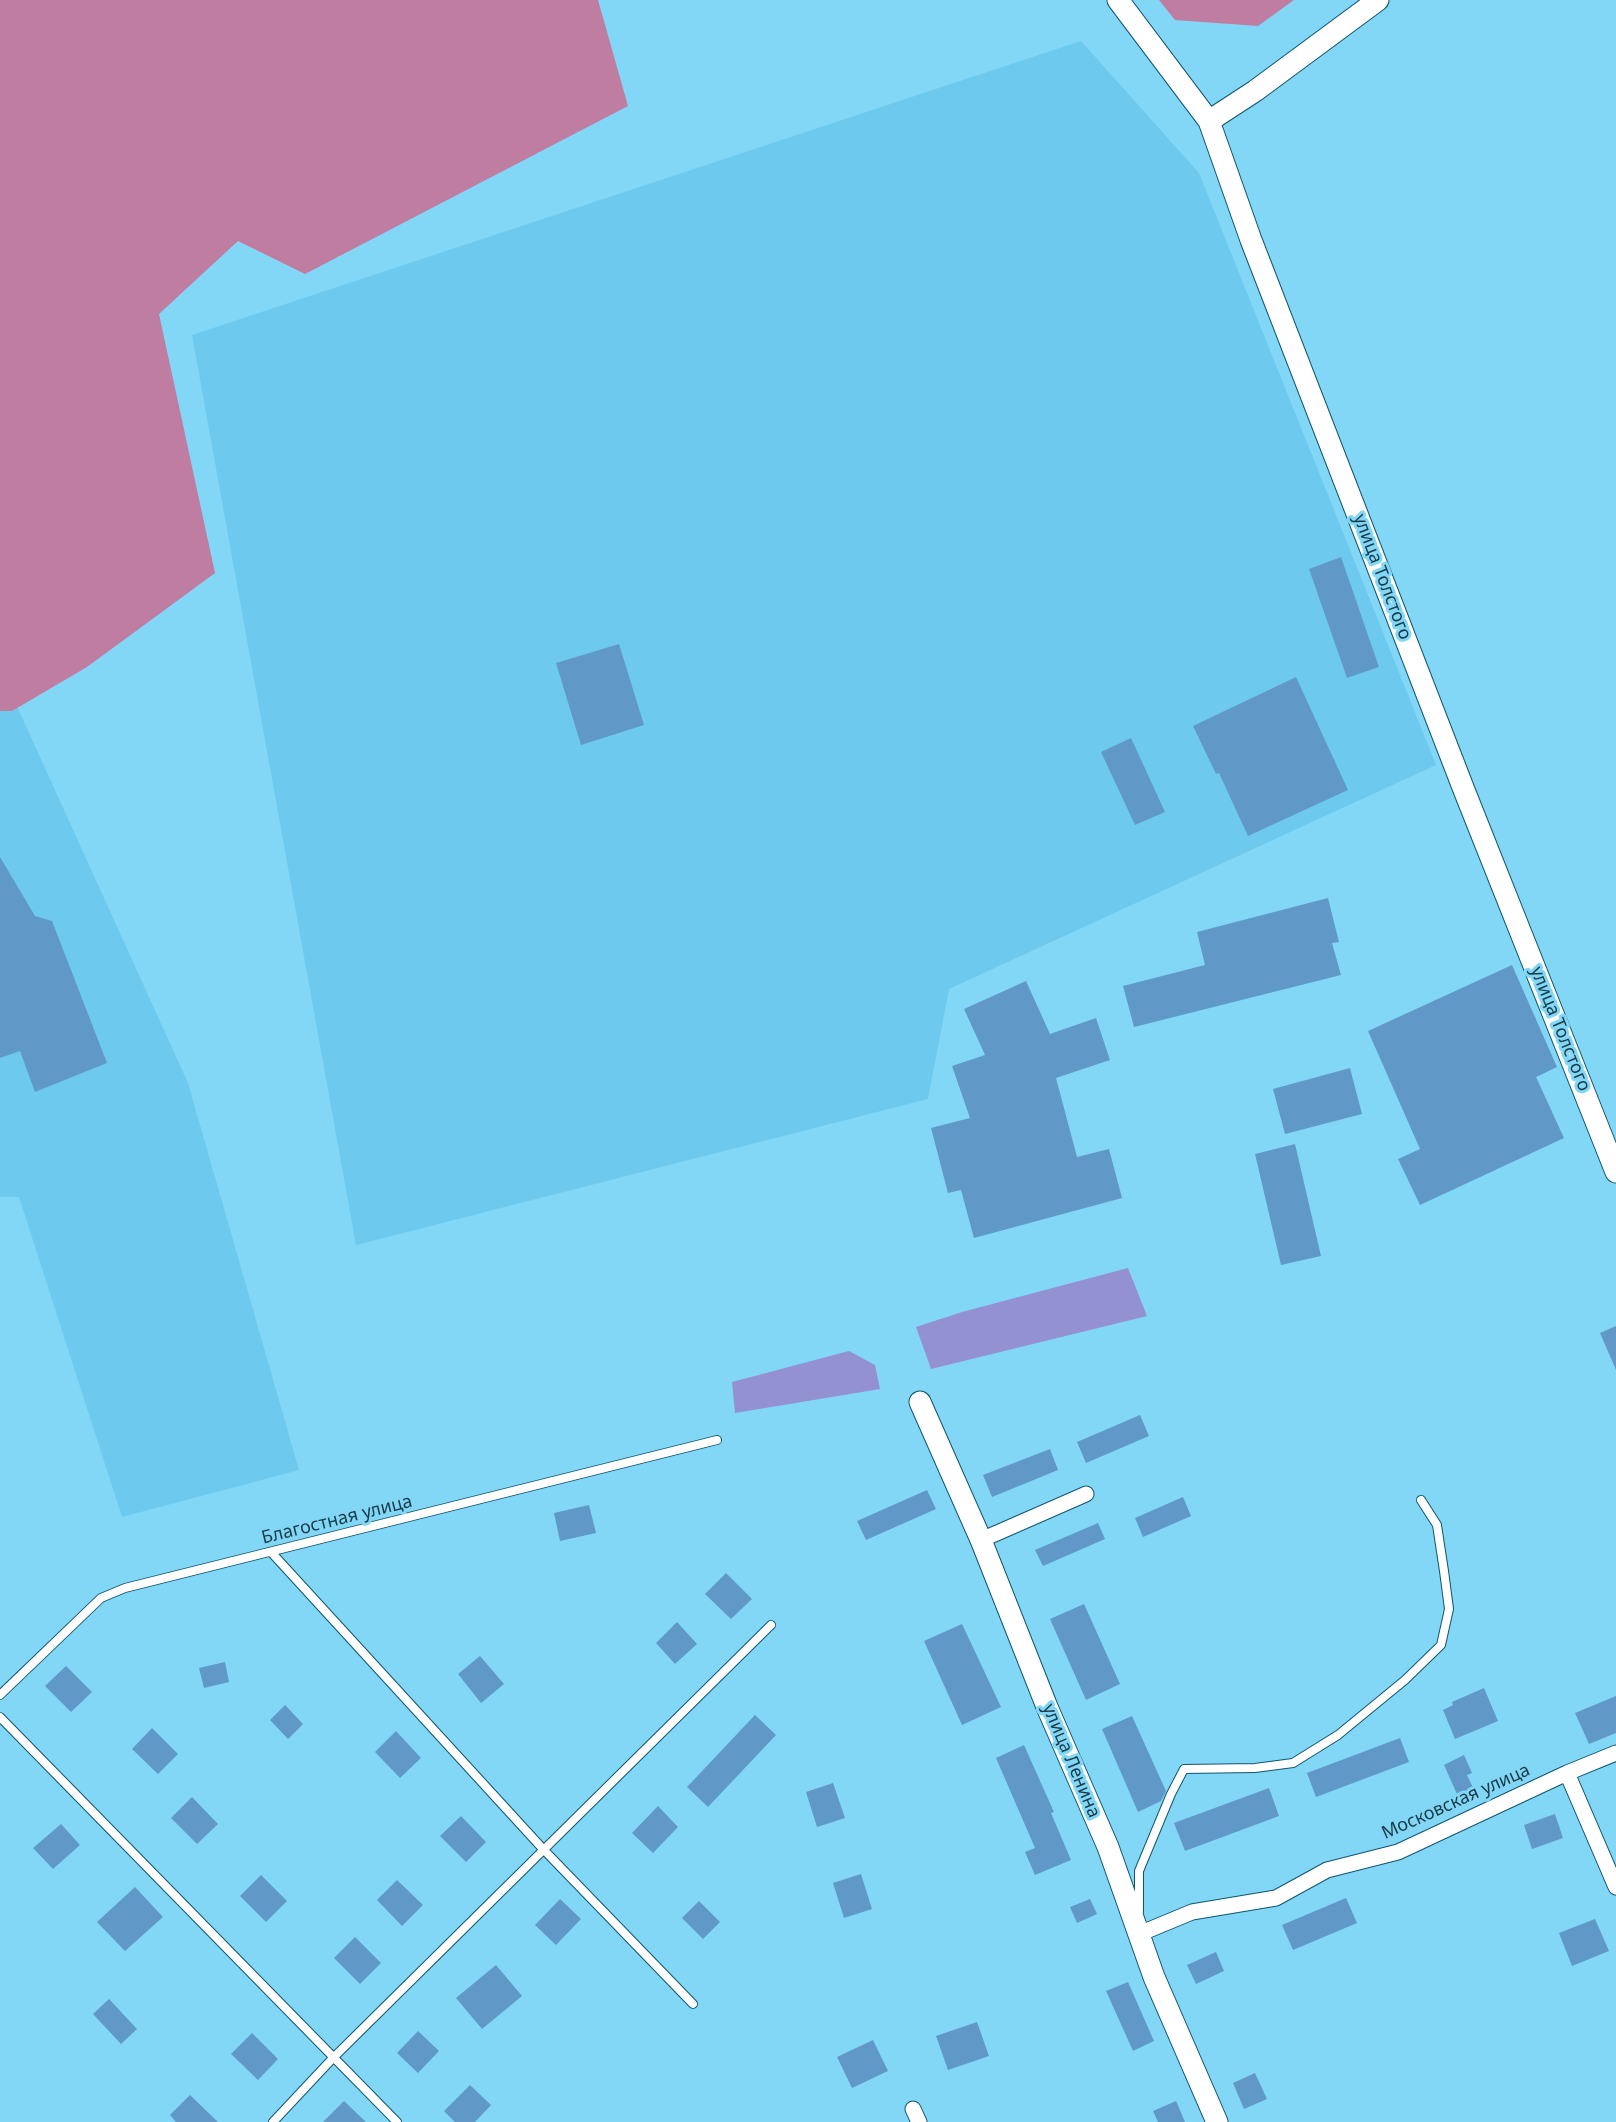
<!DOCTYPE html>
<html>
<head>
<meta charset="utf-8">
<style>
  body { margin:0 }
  canvas { display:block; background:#82d6f6 }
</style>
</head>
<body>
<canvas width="1616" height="2122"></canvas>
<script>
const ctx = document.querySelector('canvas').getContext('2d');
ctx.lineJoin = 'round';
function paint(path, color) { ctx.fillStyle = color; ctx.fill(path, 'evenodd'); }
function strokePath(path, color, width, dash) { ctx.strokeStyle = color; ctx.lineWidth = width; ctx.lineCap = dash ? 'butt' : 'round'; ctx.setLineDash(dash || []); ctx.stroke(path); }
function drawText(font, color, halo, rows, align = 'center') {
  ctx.font = font + ' "Noto Sans",sans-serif'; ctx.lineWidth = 6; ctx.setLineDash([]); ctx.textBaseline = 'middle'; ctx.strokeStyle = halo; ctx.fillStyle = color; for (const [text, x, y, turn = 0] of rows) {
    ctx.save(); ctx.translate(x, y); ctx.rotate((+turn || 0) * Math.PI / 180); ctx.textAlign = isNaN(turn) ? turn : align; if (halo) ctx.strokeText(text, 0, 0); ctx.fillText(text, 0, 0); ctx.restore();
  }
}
const built = new Path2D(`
  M 1081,41 L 1199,173 L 1436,765 L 949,989 L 928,1099 L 356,1245 L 192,335 Z
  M 5,680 L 188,1083 L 299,1470 L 122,1517 L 19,1197 L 0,1197 L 0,682 Z`);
const forest = new Path2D(`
  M 0,0 L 598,0 L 628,106 L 305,274 L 238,241 L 159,314 L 215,573 L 87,667 L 12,711 L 0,711 Z
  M 1159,0 L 1294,0 L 1258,26 L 1175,20 Z`);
const water = new Path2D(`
  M 1128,1268 L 1147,1316 L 931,1369 L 916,1327 L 962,1312 Z
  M 849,1351 L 875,1365 L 880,1389 L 735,1413 L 732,1382 Z`);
const building = new Path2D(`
  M 1341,557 L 1379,667 L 1347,678 L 1309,569 Z
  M 619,644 L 644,725 L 581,745 L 556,663 Z
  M 1296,677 L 1348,790 L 1248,836 L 1219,773 L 1216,774 L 1193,726 Z
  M 1131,738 L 1165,812 L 1135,825 L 1101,752 Z
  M 0,857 L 35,916 L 52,921 L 107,1063 L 35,1092 L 20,1051 L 0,1058 Z
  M 1328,898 L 1339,942 L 1332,943 L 1341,975 L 1134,1027 L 1123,986 L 1205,965 L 1197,932 Z
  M 1512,965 L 1557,1067 L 1536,1077 L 1564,1138 L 1420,1205 L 1398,1159 L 1420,1149 L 1368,1031 Z
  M 1026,981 L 1050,1034 L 1096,1018 L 1110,1060 L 1056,1078 L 1077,1157 L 1109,1149 L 1122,1198 L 974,1238 L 961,1190 L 948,1193 L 931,1128 L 970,1118 L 952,1066 L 985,1055 L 964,1009 Z
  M 1350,1068 L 1362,1114 L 1285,1134 L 1273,1089 Z
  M 1295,1144 L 1321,1256 L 1281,1265 L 1255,1154 Z
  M 1616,1326 L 1616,1370 L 1600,1333 Z
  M 1140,1415 L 1149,1436 L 1086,1463 L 1077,1442 Z
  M 1050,1449 L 1058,1470 L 992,1497 L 983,1475 Z
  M 927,1490 L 936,1509 L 866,1540 L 857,1521 Z
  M 1183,1497 L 1191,1516 L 1143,1537 L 1135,1518 Z
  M 589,1505 L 596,1533 L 560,1541 L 554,1513 Z
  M 1098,1523 L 1105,1539 L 1043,1566 L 1035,1550 Z
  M 726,1573 L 752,1599 L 731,1619 L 705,1594 Z
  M 1084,1604 L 1120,1684 L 1086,1700 L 1050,1619 Z
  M 677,1622 L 697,1644 L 675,1664 L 656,1643 Z
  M 962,1624 L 1001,1707 L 962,1725 L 924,1641 Z
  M 480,1656 L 504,1684 L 481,1703 L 458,1674 Z
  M 225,1662 L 229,1682 L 204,1688 L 199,1668 Z
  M 66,1666 L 92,1692 L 71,1712 L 45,1686 Z
  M 1484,1688 L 1498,1721 L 1455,1739 L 1443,1710 L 1453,1705 L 1452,1702 Z
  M 1616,1696 L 1616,1733 L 1589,1744 L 1575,1713 Z
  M 285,1705 L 303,1724 L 288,1739 L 270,1720 Z
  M 755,1715 L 776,1735 L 708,1807 L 687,1787 Z
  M 1132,1716 L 1166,1791 L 1161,1801 L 1138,1812 L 1102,1729 Z
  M 152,1728 L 178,1754 L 158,1774 L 132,1749 Z
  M 396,1731 L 421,1758 L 400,1778 L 375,1752 Z
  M 1400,1738 L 1409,1762 L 1316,1797 L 1307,1773 Z
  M 1024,1745 L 1054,1812 L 1051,1813 L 1071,1860 L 1035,1875 L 1025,1852 L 1035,1848 L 996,1758 Z
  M 1464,1755 L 1472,1773 L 1467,1775 L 1476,1794 L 1460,1801 L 1444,1765 Z
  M 833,1783 L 845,1818 L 817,1827 L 806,1792 Z
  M 1269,1788 L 1279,1816 L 1185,1851 L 1174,1823 Z
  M 192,1797 L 218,1824 L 197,1844 L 171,1818 Z
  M 658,1806 L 678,1827 L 653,1853 L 632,1833 Z
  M 1555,1814 L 1563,1838 L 1532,1849 L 1524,1825 Z
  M 461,1816 L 486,1842 L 466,1862 L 440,1836 Z
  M 61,1824 L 80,1845 L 53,1869 L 33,1848 Z
  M 861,1874 L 872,1909 L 844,1918 L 833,1883 Z
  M 261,1875 L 287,1901 L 266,1922 L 240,1896 Z
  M 397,1880 L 423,1905 L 402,1926 L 377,1900 Z
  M 135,1887 L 163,1917 L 125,1951 L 97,1922 Z
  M 1346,1898 L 1357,1923 L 1293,1950 L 1282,1925 Z
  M 560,1899 L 581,1919 L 556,1945 L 535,1925 Z
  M 1090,1899 L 1097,1914 L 1077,1923 L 1070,1907 Z
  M 699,1901 L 720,1922 L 703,1939 L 682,1918 Z
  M 1595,1919 L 1609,1951 L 1572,1966 L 1559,1933 Z
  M 355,1937 L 381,1963 L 360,1984 L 334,1958 Z
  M 1216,1952 L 1224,1971 L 1196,1984 L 1187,1965 Z
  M 496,1965 L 522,1996 L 482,2029 L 456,1998 Z
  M 1128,1982 L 1154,2041 L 1133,2051 L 1106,1991 Z
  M 109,1999 L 137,2029 L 121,2044 L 93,2014 Z
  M 977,2022 L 989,2056 L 948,2070 L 936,2036 Z
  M 418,2031 L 439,2051 L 418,2073 L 397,2053 Z
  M 252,2033 L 278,2059 L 258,2080 L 231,2054 Z
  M 873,2040 L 888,2071 L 852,2088 L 837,2057 Z
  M 1255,2073 L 1267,2099 L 1244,2109 L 1233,2083 Z
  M 470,2085 L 491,2105 L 475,2122 L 455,2122 L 444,2111 Z
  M 190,2095 L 218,2122 L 176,2122 L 170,2115 Z
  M 344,2101 L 366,2122 L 323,2122 Z
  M 1176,2101 L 1185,2122 L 1158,2122 L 1153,2111 Z`);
const lane = new Path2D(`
  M 271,1552 L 543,1849 L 693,2004
  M 0,1695 L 101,1598 L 125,1588 L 717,1440
  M 0,1717 L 397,2122
  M 1139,1911 L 1139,1871 L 1171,1794 L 1184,1769 L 1255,1768 L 1293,1763 L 1338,1735 L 1405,1680 L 1441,1645 L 1449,1609 L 1444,1571 L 1437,1525 L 1421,1500
  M 273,2122 L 333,2058 L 771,1625`);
const street = new Path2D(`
  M 981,1540 L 1086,1494
  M 1567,1773 L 1616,1887
  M 1139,1934 L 1192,1912 L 1276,1898 L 1327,1870 L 1398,1852 L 1567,1773 L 1616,1753
  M 913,2109 L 919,2122`);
const secondary = new Path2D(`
  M 1118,0 L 1209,121 L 1251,240 L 1464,790 L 1616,1172
  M 1209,121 L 1255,91 L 1378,0
  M 920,1402 L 981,1540 L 1047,1707 L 1108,1847 L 1154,1977 L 1217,2122`);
const streetNames = [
  ["улица Толстого",1382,577,69],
  ["улица Толстого",1560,1029,68],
  ["Благостная улица",337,1520,-14],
  ["улица Ленина",1071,1761,67],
  ["Московская улица",1456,1802,-24]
];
paint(built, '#6dcaee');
paint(forest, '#bf7da2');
paint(water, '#9391d2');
paint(building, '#6099c8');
strokePath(lane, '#10566d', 10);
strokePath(street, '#10566d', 17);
strokePath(secondary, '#10566d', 23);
strokePath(lane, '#fff', 8);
strokePath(street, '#fff', 15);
strokePath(secondary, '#fff', 21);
drawText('18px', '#183b48', '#82d6f6', streetNames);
</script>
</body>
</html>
